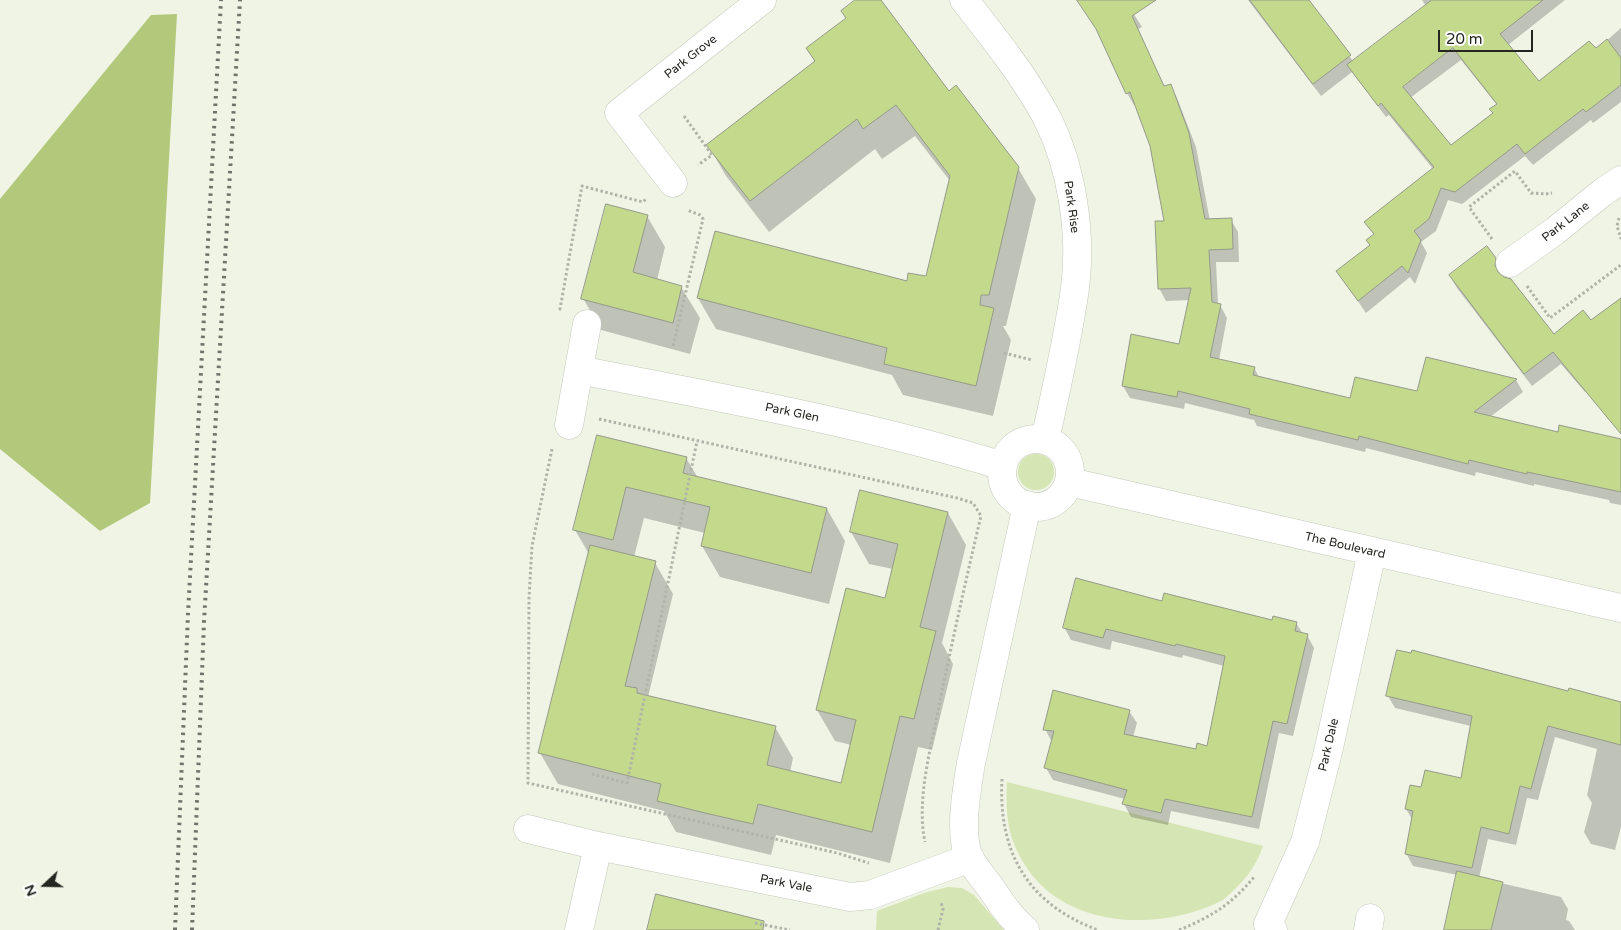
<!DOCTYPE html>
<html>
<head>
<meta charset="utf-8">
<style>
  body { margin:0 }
  #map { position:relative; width:1621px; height:930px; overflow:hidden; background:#eff4e5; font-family:"Varela Round",sans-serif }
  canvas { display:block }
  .north { position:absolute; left:20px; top:860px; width:50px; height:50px; -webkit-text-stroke:4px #fff; paint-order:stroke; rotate:249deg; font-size:14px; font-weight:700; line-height:20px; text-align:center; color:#242620 }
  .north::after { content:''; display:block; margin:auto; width:18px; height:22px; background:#242620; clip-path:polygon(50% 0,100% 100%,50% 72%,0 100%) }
  .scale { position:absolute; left:1438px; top:30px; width:95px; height:22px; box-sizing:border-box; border:2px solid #242620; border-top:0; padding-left:6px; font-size:15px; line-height:18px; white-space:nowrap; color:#242620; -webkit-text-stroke:4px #fff; paint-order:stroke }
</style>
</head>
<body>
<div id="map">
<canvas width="1621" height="930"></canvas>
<div class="north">N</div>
<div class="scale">20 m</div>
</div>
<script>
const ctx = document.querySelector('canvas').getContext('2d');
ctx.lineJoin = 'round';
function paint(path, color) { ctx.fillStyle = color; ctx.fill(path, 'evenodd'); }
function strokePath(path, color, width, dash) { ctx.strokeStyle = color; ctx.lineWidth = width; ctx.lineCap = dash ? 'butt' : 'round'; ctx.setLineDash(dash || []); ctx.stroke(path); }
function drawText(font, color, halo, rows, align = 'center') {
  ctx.font = font + ' "Varela Round",sans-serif'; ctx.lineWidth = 5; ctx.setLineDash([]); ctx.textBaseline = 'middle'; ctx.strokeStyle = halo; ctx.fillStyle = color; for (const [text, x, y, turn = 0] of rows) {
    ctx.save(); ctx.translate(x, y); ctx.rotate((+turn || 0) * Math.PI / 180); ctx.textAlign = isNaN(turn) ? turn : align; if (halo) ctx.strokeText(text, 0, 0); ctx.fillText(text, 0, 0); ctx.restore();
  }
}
const green = new Path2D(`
  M1018 472a18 18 0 1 1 36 0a18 18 0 1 1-36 0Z
  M 1007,782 L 1263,846 C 1256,868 1241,885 1223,900 C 1165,930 1076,930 1032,875 C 1023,863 1015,849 1011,835 C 1006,817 1006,799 1007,782 Z
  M 948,887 L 962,888 L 974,895 L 1004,930 L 876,930 L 877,911 L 924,893 Z`);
const forest = new Path2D(`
  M 177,14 L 150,503 L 100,531 L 0,449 L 0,199 L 151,15 Z`);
const shadow = new Path2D(`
  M 857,0 L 880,0 L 949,93 L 1018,168 L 1036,199 L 1006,326 L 1003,326 L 1011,340 L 993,416 L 903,395 L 892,375 L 716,329 L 698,298 L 908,283 L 927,278 L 950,181 L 915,136 L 882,159 L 875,149 L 769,232 L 726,176 L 708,145 L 815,62 L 807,49 L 847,19 Z
  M 1078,0 L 1125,0 L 1142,27 L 1138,29 L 1164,88 L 1170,85 L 1177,98 L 1196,147 L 1210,221 L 1231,220 L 1238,232 L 1239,262 L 1216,262 L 1218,305 L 1220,305 L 1227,318 L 1219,360 L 1254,368 L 1259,377 L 1351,399 L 1418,393 L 1427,358 L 1516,380 L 1523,392 L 1490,417 L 1559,433 L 1621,440 L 1621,505 L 1610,503 L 1609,500 L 1534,484 L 1534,486 L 1476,472 L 1475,476 L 1366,448 L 1365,452 L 1257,426 L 1254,420 L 1185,403 L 1184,409 L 1130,398 L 1123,386 L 1180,345 L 1190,300 L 1166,301 L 1159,288 L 1165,222 L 1151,146 L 1136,105 L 1134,105 L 1127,93 L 1100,34 Z
  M 1248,0 L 1307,0 L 1353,61 L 1426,6 L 1422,0 L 1565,0 L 1508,45 L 1539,82 L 1596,50 L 1621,28 L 1621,102 L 1593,123 L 1591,120 L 1533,165 L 1525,156 L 1462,204 L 1448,200 L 1436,231 L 1421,242 L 1427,253 L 1415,284 L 1410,277 L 1366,313 L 1337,271 L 1371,246 L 1367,241 L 1374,235 L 1366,222 L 1433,169 L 1389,115 L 1386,117 L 1352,72 L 1321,96 ZM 1461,60 L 1497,105 L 1494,114 L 1451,147 L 1410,98 Z
  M 647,216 L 665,247 L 657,280 L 681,287 L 700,318 L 690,354 L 601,330 L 583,298 Z
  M 1494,258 L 1502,272 L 1501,277 L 1554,336 L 1590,322 L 1621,299 L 1621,363 L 1585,392 L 1561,364 L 1532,386 L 1457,288 L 1450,276 Z
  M 597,436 L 686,458 L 698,478 L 827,509 L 845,541 L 829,604 L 720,577 L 702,546 L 705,533 L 644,518 L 634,557 L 655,563 L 673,594 L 648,697 L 775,727 L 793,758 L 790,772 L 842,785 L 851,745 L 835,741 L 817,710 L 886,599 L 893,569 L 869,564 L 851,532 L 948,513 L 966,545 L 942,643 L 953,664 L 932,750 L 918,747 L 890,863 L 776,835 L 771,855 L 676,832 L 664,811 L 558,784 L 540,753 L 589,554 L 575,530 Z
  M 1163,602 L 1273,622 L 1296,623 L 1303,634 L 1307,635 L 1314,648 L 1293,736 L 1279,733 L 1259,829 L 1171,811 L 1168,825 L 1131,817 L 1124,804 L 1125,799 L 1053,780 L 1046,768 L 1052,742 L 1045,729 L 1129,711 L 1137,723 L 1133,737 L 1197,750 L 1208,747 L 1224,666 L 1183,655 L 1182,658 L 1112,641 L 1110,650 L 1071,640 L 1064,627 Z
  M 1569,692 L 1621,703 L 1621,827 L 1615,850 L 1591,844 L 1584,832 L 1592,803 L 1587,795 L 1597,749 L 1555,737 L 1538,800 L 1527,798 L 1516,845 L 1488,839 L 1479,878 L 1561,897 L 1568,909 L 1566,920 L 1569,921 L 1575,930 L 1445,930 L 1458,875 L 1413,866 L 1406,853 L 1413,821 L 1406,809 L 1422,789 L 1462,779 L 1471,726 L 1395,708 L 1388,696 Z`);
const building = new Path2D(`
  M 855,0 L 881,0 L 949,91 L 956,85 L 1019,167 L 989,295 L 981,295 L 980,305 L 994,308 L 976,386 L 884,364 L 887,348 L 697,298 L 715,231 L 907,281 L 908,273 L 926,276 L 950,176 L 896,105 L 863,129 L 857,119 L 750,201 L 706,145 L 815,61 L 806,48 L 846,18 L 841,11 Z
  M 1077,0 L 1156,0 L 1132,16 L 1164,86 L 1171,84 L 1189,133 L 1205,219 L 1232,218 L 1233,249 L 1209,250 L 1212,302 L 1221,304 L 1210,357 L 1255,367 L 1253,375 L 1350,398 L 1355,377 L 1417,391 L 1426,357 L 1517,379 L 1474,412 L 1558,432 L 1559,425 L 1621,439 L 1621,492 L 1527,472 L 1527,474 L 1469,460 L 1468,464 L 1359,436 L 1358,440 L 1249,414 L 1250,409 L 1178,391 L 1177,397 L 1122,386 L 1131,334 L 1179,344 L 1191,288 L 1158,289 L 1155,221 L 1164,221 L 1150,146 L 1130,92 L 1126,94 L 1096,29 Z
  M 1250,0 L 1309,0 L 1351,55 L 1313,84 Z
  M 1432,0 L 1543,0 L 1500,34 L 1539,81 L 1589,41 L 1596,48 L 1607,39 L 1621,58 L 1621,85 L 1586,112 L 1583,109 L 1525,154 L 1517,144 L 1455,192 L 1441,188 L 1429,219 L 1414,231 L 1421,240 L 1408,273 L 1402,266 L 1358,301 L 1336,271 L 1370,245 L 1366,240 L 1374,234 L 1364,222 L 1434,167 L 1381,103 L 1378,106 L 1347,65 ZM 1453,48 L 1497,104 L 1489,109 L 1493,113 L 1451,145 L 1403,87 Z
  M 606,204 L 648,215 L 633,272 L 682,286 L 673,323 L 581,299 Z
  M 1487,246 L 1496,258 L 1495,265 L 1498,272 L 1504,277 L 1511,279 L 1554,334 L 1583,310 L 1591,320 L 1621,298 L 1621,434 L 1553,352 L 1524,374 L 1449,275 Z
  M 597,435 L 687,457 L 683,473 L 827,508 L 811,573 L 701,546 L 710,507 L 626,487 L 613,540 L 573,530 Z
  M 860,490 L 948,512 L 920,627 L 936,631 L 914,719 L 900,716 L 872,832 L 758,804 L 753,824 L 705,813 L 657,801 L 661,784 L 538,753 L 590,545 L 656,561 L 625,686 L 637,688 L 637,693 L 776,726 L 767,765 L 841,783 L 856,720 L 816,710 L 846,588 L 885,598 L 898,544 L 850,532 Z
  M 1076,578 L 1162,601 L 1164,593 L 1272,620 L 1273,616 L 1297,622 L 1295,631 L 1308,634 L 1287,724 L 1273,721 L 1252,817 L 1165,799 L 1161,813 L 1122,804 L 1127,790 L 1044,768 L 1054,731 L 1043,730 L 1053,690 L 1130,710 L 1124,734 L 1196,749 L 1197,743 L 1207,746 L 1225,656 L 1176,644 L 1175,646 L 1106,629 L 1103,638 L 1063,628 Z
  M 1397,650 L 1411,653 L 1412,650 L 1568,691 L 1569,688 L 1621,702 L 1621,745 L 1548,726 L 1531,789 L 1520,786 L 1509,834 L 1481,827 L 1472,868 L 1405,854 L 1413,811 L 1405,809 L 1410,785 L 1421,787 L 1425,770 L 1461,778 L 1472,716 L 1386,696 Z
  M 1457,871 L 1503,882 L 1491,930 L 1444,930 Z
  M 656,894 L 764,921 L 763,930 L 647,930 Z`);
const path = new Path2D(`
  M 684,116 L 712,155 L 698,165
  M 1619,218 L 1617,226 L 1621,239
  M 1492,239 L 1469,207 L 1515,171 L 1531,193 L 1546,194 L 1552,193
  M 1527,286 L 1550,318 L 1621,265
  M 561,309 L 560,309 L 582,186 L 643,202 L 646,199
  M 673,346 L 703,219 L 700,215 L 687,210
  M 1004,353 L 1032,360
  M 599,419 L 957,498 L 973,503 L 981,516 C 966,579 952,642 939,706 C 931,748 916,800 925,842
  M 552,449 L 532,546 L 529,598 L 528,783 L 837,853 L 869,863
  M 592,774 L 627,783 L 697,441
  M 1002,779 C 998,853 1028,904 1098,930
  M 755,923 L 790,930
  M 938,930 L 943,909 L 941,902
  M 1179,930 C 1211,917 1232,904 1254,877`);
const minor = new Path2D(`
  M 964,0 C 992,35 1026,78 1047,118 C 1072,167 1082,234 1075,288 C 1068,339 1056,390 1045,440
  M 673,183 L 619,113 L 762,0
  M 1510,263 L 1555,231 L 1603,192 L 1621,180
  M 579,370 C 721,398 865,423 1003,466
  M 569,425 L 587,324
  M1002 473a34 34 0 1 1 68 0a34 34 0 1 1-68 0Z
  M 1070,482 L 1621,608
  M 528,829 L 598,846 L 850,897 L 870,895 L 970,858
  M 579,930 L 598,846
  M 1025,930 C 1012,919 1002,905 993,891 C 986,881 976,870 970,859 C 958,836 967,788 971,763 L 1027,505
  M 1273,930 L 1268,924 L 1305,842 L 1328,752 L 1372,552
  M 1368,930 L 1370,918`);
const rail = new Path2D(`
  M 175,930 L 188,614 L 221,0
  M 192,930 L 204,622 L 240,0`);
const streetNames = [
  ["Park Grove",691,57,-38],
  ["Park Rise",1071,207,82],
  ["Park Lane",1566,222,-38],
  ["Park Glen",792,413,12],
  ["The Boulevard",1345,546,13],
  ["Park Dale",1329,745,-77],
  ["Park Vale",786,884,11]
];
paint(green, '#d5e5b3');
paint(forest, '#b2c87b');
paint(shadow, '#0003');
paint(building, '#c3da8c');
strokePath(building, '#95998b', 1);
strokePath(minor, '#c4c9ba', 29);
strokePath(path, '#b0b4a8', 3, [2.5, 2.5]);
strokePath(minor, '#fff', 28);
strokePath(rail, '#70736a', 4, [2.5, 5]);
drawText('12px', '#242620', '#fff', streetNames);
</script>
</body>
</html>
